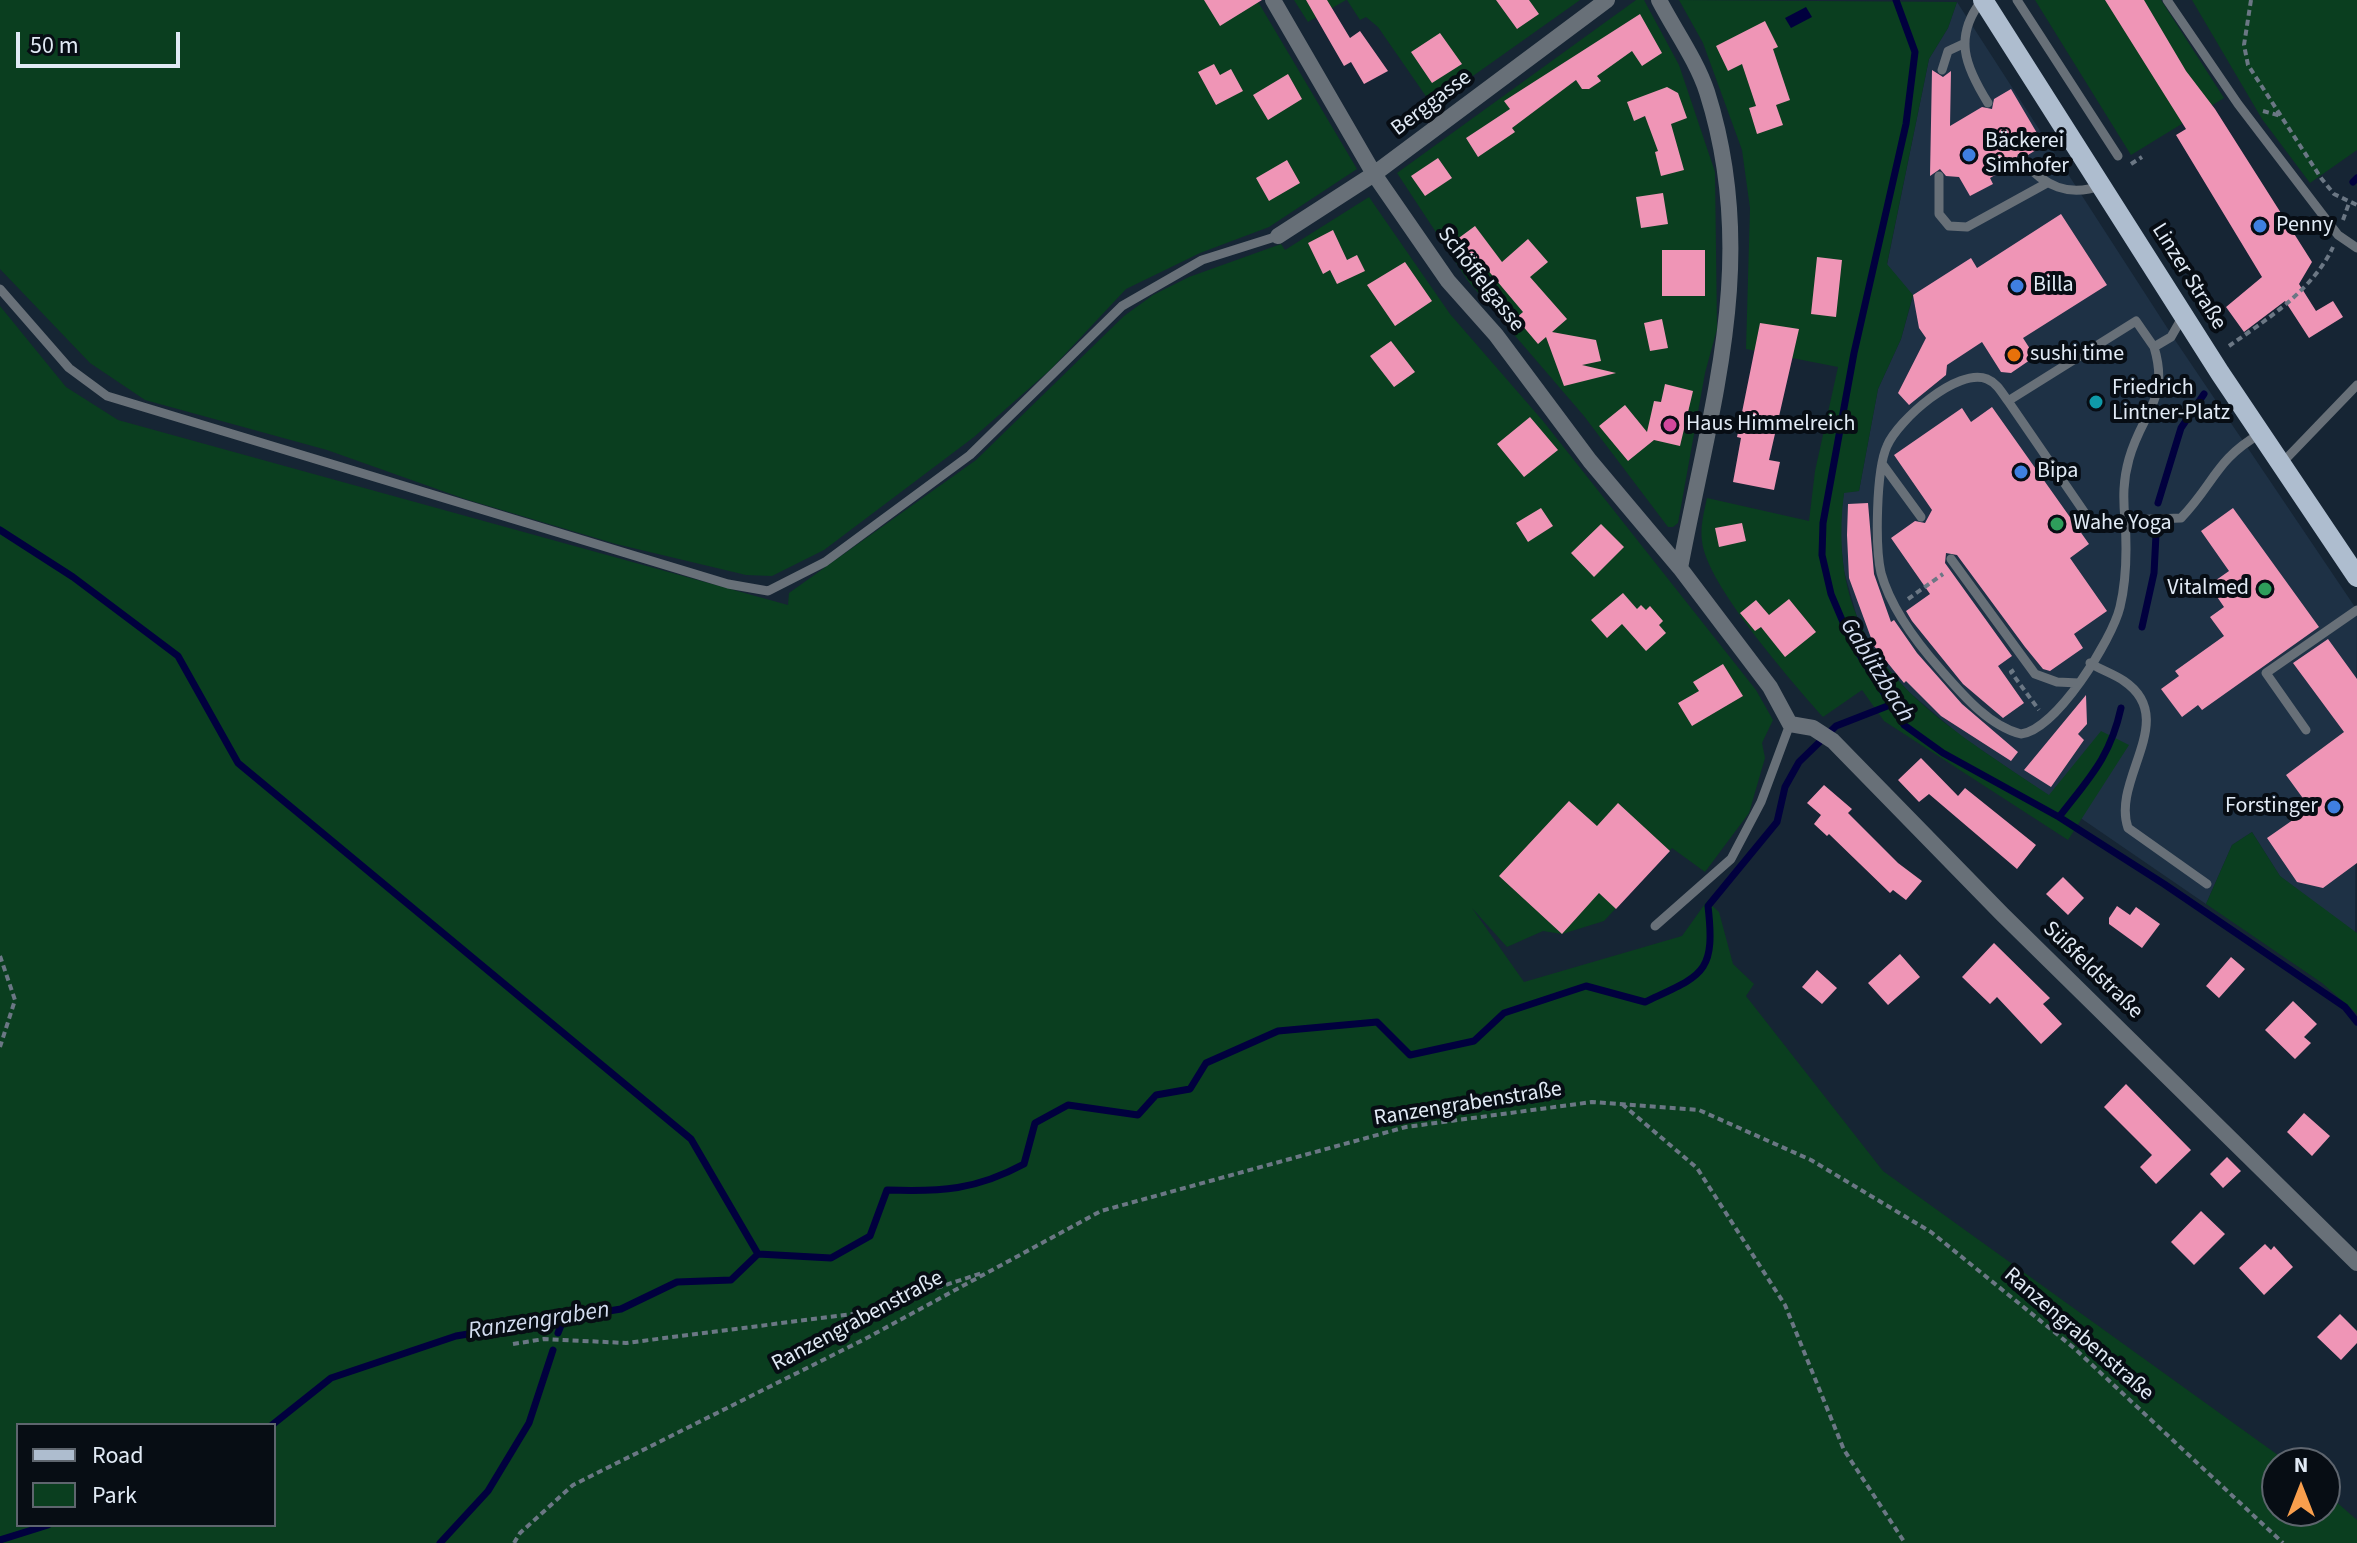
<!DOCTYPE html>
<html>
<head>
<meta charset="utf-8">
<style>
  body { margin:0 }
  #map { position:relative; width:2357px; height:1543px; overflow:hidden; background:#162534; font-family:"Source Sans 3",sans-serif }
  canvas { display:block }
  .legend { position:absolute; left:16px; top:1423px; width:260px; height:104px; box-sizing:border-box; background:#070d14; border:2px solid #5e656e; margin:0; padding:10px 14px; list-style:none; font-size:24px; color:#e1eaf5 }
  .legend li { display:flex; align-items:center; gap:16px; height:40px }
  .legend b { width:40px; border:2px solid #5e656e }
  .north { position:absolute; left:2261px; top:1447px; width:80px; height:80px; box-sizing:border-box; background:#070d14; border:2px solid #5e656e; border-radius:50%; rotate:0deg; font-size:22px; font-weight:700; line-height:32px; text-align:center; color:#e1eaf5 }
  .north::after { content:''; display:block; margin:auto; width:28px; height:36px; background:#f99f4d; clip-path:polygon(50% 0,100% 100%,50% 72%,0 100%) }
  .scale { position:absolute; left:16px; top:32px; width:164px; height:36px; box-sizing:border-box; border:4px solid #e1eaf5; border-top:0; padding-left:10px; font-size:24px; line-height:28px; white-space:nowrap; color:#e1eaf5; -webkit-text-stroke:6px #070d14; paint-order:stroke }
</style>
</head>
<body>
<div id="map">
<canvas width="2357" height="1543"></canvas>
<ul class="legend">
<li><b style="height:10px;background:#aebdcf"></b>Road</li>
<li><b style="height:22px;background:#0a3e1f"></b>Park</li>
</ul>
<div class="north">N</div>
<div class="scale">50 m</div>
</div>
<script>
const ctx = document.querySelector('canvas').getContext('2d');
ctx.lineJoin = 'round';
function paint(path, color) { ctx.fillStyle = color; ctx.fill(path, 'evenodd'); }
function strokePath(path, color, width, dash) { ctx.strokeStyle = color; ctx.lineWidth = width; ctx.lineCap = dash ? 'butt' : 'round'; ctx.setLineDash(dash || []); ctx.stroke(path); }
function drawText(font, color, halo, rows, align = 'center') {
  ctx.font = font + ' "Source Sans 3",sans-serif'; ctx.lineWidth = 8; ctx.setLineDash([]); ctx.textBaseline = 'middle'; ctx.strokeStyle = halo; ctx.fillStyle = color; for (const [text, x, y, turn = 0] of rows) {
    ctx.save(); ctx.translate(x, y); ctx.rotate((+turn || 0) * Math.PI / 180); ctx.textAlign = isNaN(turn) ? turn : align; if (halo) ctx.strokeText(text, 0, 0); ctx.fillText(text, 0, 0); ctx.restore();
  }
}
const built = new Path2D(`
  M 1957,2 L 2177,343 L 2357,610 L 2355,935 L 2280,876 L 2252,832 L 2232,845 L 2206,904 L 1961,736 L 1909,692 L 1872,651 L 1857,617 L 1844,571 L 1839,528 L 1844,492 L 1859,491 L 1878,389 L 1901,339 L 1913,296 L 1887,265 L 1929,59 L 1948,28 Z`);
const green = new Path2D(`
  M 0,0 L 1257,0 L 1357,169 L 1269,227 L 1200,253 L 1126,289 L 1051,369 L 974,437 L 824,550 L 772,576 L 746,575 L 616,544 L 465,499 L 327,450 L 145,400 L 90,363 L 0,269 Z
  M 1294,0 L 1346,0 L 1308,22 Z
  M 1347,0 L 1580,0 L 1432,105 L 1378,27 L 1366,17 L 1360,20 Z
  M 1636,0 L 1644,0 L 1679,65 L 1715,172 L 1717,329 L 1705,373 L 1678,523 L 1673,527 L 1668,527 L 1584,416 L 1468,281 L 1397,173 Z
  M 1679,0 L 1957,2 L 1948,28 L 1929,59 L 1887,264 L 1913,295 L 1901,339 L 1878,389 L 1859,491 L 1844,493 C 1823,657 1930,715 2049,795 L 2101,731 L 2129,745 L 2068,840 L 1884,721 L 1862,690 L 1823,717 C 1792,682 1706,584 1702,541 C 1700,527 1704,512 1707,498 L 1809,521 L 1815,471 L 1838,367 L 1746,349 L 1750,208 L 1742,150 L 1703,43 Z
  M 2035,0 L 2161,0 L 2224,98 L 2131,155 Z
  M 2192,0 L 2357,0 L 2357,150 L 2310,183 L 2262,119 Z
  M 1369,197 L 1450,314 L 1543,421 L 1756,690 L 1773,720 L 1762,743 L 1765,758 L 1749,813 L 1705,872 L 1672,848 L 1604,921 L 1562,934 L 1543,931 L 1507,947 L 1472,908 L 1524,982 L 1682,936 L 1707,901 L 1719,912 L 1733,964 L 1754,984 L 1746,996 L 1883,1171 L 2289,1463 L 2277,1463 L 2277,1511 L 2325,1511 L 2325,1492 L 2357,1520 L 2357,1543 L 0,1543 L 0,306 L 66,387 L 118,420 L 788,605 L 789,593 L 976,460 L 1124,316 L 1153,295 L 1189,277 L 1281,244 L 1285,250 ZM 18,1425 L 274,1425 L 274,1525 L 18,1525 Z
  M 2252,832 L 2280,876 L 2357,933 L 2357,1014 L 2322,983 L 2206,904 L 2232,845 Z`);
const water = new Path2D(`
  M 1806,7 L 1812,17 L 1791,28 L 1785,18 Z`);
const stream = new Path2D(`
  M 1896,0 L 1915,52 L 1906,124 L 1854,353 L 1823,523 L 1822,555 L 1831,594 L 1851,641 L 1904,725 L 1943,753 L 2059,817 L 2164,884 L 2345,1007 L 2357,1022
  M 2353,182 L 2357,178
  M 2158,503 L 2181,428 L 2204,394
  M 0,530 L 73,577 L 178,656 L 238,763 L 691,1139 L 758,1254
  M 2142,627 L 2154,573 L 2156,535
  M 2059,817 C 2089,778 2110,758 2121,708
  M 558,1333 L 564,1318
  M 272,1425 L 331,1378 L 456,1336 L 621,1309 L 677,1282 L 731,1280 L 758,1254 L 831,1258 L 870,1236 L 887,1190 C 941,1192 976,1190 1024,1164 L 1035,1123 L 1068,1105 L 1138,1115 L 1156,1095 L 1190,1089 L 1206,1063 L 1278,1031 L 1377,1022 L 1410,1055 L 1474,1041 L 1504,1013 L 1586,986 L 1645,1002 C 1702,975 1716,975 1708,906 L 1777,822 L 1785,787 L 1799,762 L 1836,726 L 1890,705
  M 0,1540 L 48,1525
  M 440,1543 L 488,1491 L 529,1423 L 553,1350`);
const building = new Path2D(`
  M 1204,0 L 1262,0 L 1220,26 Z
  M 1306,0 L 1327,0 L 1350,38 L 1360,31 L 1388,71 L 1364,84 L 1351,62 L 1344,66 Z
  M 1496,0 L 1529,0 L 1539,14 L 1517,29 Z
  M 2105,0 L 2144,0 L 2186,71 L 2215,109 L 2312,262 L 2299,284 L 2316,311 L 2333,301 L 2343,317 L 2309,338 L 2285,301 L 2244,332 L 2226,307 L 2262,277 L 2176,135 L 2186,129 Z
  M 1640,14 L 1662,53 L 1642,66 L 1632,51 L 1597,76 L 1601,81 L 1589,89 L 1582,89 L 1576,80 L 1512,128 L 1515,132 L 1478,157 L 1466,138 L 1510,109 L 1504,101 Z
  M 1765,21 L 1778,47 L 1773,49 L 1790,100 L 1776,105 L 1783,125 L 1757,134 L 1749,108 L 1756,106 L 1742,64 L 1728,71 L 1716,46 Z
  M 1440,33 L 1462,64 L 1432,83 L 1411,52 Z
  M 1214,64 L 1220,75 L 1231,69 L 1243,91 L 1216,105 L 1198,72 Z
  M 1932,70 L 1943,77 L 1951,71 L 1950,126 L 1982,107 L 1992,109 L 1994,99 L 2011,89 L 2044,145 L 2028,155 L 2018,154 L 2015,163 L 1990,178 L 1993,184 L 1970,196 L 1959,177 L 1946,176 L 1940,169 L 1930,176 Z
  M 1288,74 L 1302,99 L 1268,120 L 1253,95 Z
  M 1667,87 L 1678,93 L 1687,118 L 1671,124 L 1684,170 L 1661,176 L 1655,152 L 1658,151 L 1645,116 L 1634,121 L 1627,102 Z
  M 1438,158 L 1452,178 L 1425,196 L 1411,176 Z
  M 1287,160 L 1300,183 L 1269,201 L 1256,178 Z
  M 1663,193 L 1668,224 L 1641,228 L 1636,197 Z
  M 2061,214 L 2107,285 L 2023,338 L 2032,352 L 2030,360 L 2011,373 L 2001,372 L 1982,342 L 1947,365 L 1946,375 L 1909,405 L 1898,393 L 1926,338 L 1919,328 L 1913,295 L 1971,258 L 1977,268 Z
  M 1475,226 L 1502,262 L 1528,239 L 1548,262 L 1530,277 L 1567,319 L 1552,332 L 1596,340 L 1601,361 L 1582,365 L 1616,373 L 1564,386 L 1546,337 L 1538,344 L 1516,318 L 1523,312 L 1481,262 L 1472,254 L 1464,259 L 1452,243 Z
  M 1333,230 L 1347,260 L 1357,255 L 1365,271 L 1337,284 L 1330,270 L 1323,274 L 1308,243 Z
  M 1662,250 L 1705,250 L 1705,296 L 1662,296 Z
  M 1817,257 L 1842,260 L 1836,317 L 1811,314 Z
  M 1405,262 L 1432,301 L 1395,326 L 1367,285 Z
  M 1662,319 L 1668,348 L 1650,351 L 1644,323 Z
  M 1760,323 L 1799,329 L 1769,460 L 1780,462 L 1774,490 L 1733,482 L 1741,438 L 1737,437 Z
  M 1391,341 L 1415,372 L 1394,387 L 1370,356 Z
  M 1665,384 L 1693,391 L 1680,446 L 1654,440 L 1628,461 L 1599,426 L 1625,405 L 1647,432 L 1654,401 L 1661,402 Z
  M 1992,407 L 2089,544 L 2070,558 L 2107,611 L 2074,634 L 2083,648 L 2050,671 L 2043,669 L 2025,647 L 1957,555 L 1946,553 L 1945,563 L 2012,656 L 1998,666 L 2024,703 L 2003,718 L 1963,684 L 1912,621 L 1906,611 L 1930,594 L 1891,538 L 1915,521 L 1925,523 L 1932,510 L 1894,455 L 1962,408 L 1971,422 Z
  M 1530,417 L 1558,450 L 1524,477 L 1497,444 Z
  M 1868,503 L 1874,574 L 1891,622 L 1894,620 L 1917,653 L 1962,704 L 2018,752 L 2011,761 L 1941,716 L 1906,681 L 1904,683 L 1874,646 L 1849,578 L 1847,535 L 1848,504 Z
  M 1541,508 L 1553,526 L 1528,542 L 1516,523 Z
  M 2233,508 L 2319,627 L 2202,710 L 2198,705 L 2182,717 L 2161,689 L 2179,676 L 2175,671 L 2224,636 L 2210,617 L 2224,607 L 2209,585 L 2229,571 L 2201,531 Z
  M 1742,523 L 1746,541 L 1719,547 L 1715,528 Z
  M 1601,524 L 1624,547 L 1594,577 L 1571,553 Z
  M 1623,593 L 1637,609 L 1641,605 L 1646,610 L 1650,606 L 1663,621 L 1659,625 L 1666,633 L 1646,651 L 1622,624 L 1607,638 L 1591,620 Z
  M 1789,599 L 1816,632 L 1785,657 L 1761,627 L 1755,631 L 1740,613 L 1756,600 L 1769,615 Z
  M 2328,639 L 2357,679 L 2357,863 L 2323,888 L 2297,882 L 2267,838 L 2310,808 L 2286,775 L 2344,732 L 2293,663 Z
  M 1723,664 L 1743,696 L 1692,726 L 1678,703 L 1699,691 L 1693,682 Z
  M 2086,695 L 2087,724 L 2078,734 L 2084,740 L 2051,787 L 2024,770 Z
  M 1921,758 L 1958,796 L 1965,788 L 2036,845 L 2017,869 L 1929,794 L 1919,802 L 1898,780 Z
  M 1824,785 L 1852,809 L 1848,813 L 1898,863 L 1922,881 L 1906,900 L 1893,890 L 1890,893 L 1829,834 L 1827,836 L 1814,824 L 1821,815 L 1807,803 Z
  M 1569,801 L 1597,826 L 1618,803 L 1670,851 L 1616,909 L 1599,893 L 1562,934 L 1499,876 Z
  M 2063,877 L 2084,898 L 2068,915 L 2046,894 Z
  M 2117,906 L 2130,915 L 2136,907 L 2160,924 L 2142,948 L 2109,924 L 2109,918 Z
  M 1994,943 L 2050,998 L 2043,1004 L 2062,1024 L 2041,1044 L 1997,997 L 1990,1004 L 1962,977 Z
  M 1900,954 L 1920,977 L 1888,1005 L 1868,983 Z
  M 2231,957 L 2245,969 L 2219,998 L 2206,986 Z
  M 1817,970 L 1837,988 L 1822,1004 L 1802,987 Z
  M 2293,1001 L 2317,1024 L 2304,1037 L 2311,1043 L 2295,1059 L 2265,1030 Z
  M 2126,1084 L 2191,1150 L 2156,1184 L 2140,1167 L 2152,1155 L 2104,1107 Z
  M 2304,1113 L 2330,1136 L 2312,1156 L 2287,1132 Z
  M 2227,1157 L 2241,1171 L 2223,1188 L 2210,1174 Z
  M 2201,1211 L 2225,1234 L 2194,1265 L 2171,1242 Z
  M 2265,1244 L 2271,1250 L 2274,1246 L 2293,1267 L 2264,1295 L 2239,1268 Z
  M 2340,1314 L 2357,1331 L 2357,1343 L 2341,1360 L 2317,1337 Z`);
const path = new Path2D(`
  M 2251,0 L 2244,45 L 2248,65 L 2321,178 L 2334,194 L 2357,205
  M 2263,111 L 2281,116
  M 2131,164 L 2142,157
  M 2343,220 L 2349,203
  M 2229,346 C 2266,320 2313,290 2333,247
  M 1908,599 L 1943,574
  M 2014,670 L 2011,672 L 2039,710
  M 0,956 L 15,1000 L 0,1047
  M 1622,1104 L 1697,1168 L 1785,1305 L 1844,1450 L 1905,1543
  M 513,1344 L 544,1339 L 626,1343 L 860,1313 L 982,1273
  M 514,1543 L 520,1533 L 573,1485 L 863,1340 L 1101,1211 L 1406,1127 L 1592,1102 L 1699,1110 L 1811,1160 L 1931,1232 L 2074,1348 L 2283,1543`);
const lane = new Path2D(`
  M 1982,0 C 1953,37 1965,66 1988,103
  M 2017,0 L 2118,156
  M 2167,0 L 2238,104 L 2338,235 L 2357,248
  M 1942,70 L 1948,51 L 1963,44
  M 2022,160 C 2044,186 2069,198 2102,185
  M 1939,176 L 1939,214 L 1949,226 L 1967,227 L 2047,183
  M 0,289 L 69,368 L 107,396 L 728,584 L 768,591 L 825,562 L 970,455 L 1122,306 L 1202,260 L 1278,236
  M 2154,347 L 2136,321 L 2008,401 L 2091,522 L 2125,520 C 2123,498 2123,480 2129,459 C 2142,412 2170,400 2154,347 L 2171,337 L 2183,316
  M 2008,401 C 2002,393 1997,383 1987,379 C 1958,367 1898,420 1887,446 C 1876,470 1875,547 1881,573 C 1891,609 1917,643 1941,670 C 1962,694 1989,726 2021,734 C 2056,730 2112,640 2120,607 C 2127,578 2127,550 2125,520 L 2181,518 C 2214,484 2216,459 2260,434
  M 2281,464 L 2357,385
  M 1883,465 L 1921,517
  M 1951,559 L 2035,674 L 2057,682 L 2079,683
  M 2090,663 C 2101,670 2114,674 2124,681 C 2180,719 2111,779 2128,828 L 2207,884
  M 2306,730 L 2266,673 L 2357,610
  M 1655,926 L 1731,859 L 1761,802 L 1790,724`);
const street = new Path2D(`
  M 1273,0 L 1374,174 L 1448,281 L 1496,335 L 1590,461 L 1680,568 L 1770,687 L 1790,724 L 1813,728 L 1833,741 L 2002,914 L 2357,1263
  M 1659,0 C 1674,29 1697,61 1707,92 C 1760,259 1711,403 1680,568
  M 1278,236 L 1374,174 L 1607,0`);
const primary = new Path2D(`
  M 1983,0 L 2220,373 L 2357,577`);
const markers = [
  [1969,155,8,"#3f7fe0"],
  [2260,226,8,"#3f7fe0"],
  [2017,286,8,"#3f7fe0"],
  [2014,355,8,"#e8710a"],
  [2096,402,8,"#0f9aa8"],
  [1670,425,8,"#d1479c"],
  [2021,472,8,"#3f7fe0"],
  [2057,524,8,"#2e9e5b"],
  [2265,589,8,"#2e9e5b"],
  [2334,807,8,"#3f7fe0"]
];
const streetNames = [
  ["Berggasse",1432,104,-37],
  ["Linzer Straße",2188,277,58],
  ["Schöffelgasse",1480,280,52],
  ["Süßfeldstraße",2092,971,44],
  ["Ranzengrabenstraße",1468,1105,-9],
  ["Ranzengrabenstraße",858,1322,-28],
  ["Ranzengrabenstraße",2078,1335,41]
];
const poiNames = [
  ["Bäckerei",1985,142],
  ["Simhofer",1985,167],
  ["Penny",2276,226],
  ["Billa",2033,286],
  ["sushi time",2030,355],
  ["Friedrich",2112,389],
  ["Lintner-Platz",2112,414],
  ["Haus Himmelreich",1686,425],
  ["Bipa",2037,472],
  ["Wahe Yoga",2073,524],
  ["Vitalmed",2249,589,"right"],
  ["Forstinger",2318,807,"right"]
];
const waterNames = [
  ["Gablitzbach",1876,671,58],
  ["Ranzengraben",539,1322,-9]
];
paint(built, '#1e3145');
paint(green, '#0a3e1f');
paint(water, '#01003e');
strokePath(stream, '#01003e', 7);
paint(building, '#ef95b6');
strokePath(path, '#6b7784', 4, [6, 4]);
strokePath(lane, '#687078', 9);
strokePath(street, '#687078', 16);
strokePath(primary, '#aebdcf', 20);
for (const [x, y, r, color] of markers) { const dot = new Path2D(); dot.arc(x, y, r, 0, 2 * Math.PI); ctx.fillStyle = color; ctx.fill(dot); strokePath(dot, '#070d14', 3); }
drawText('22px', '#e1eaf5', '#070d14', streetNames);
drawText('22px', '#e1eaf5', '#070d14', poiNames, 'left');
drawText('italic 24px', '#d3ddf0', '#070d14', waterNames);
</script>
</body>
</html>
